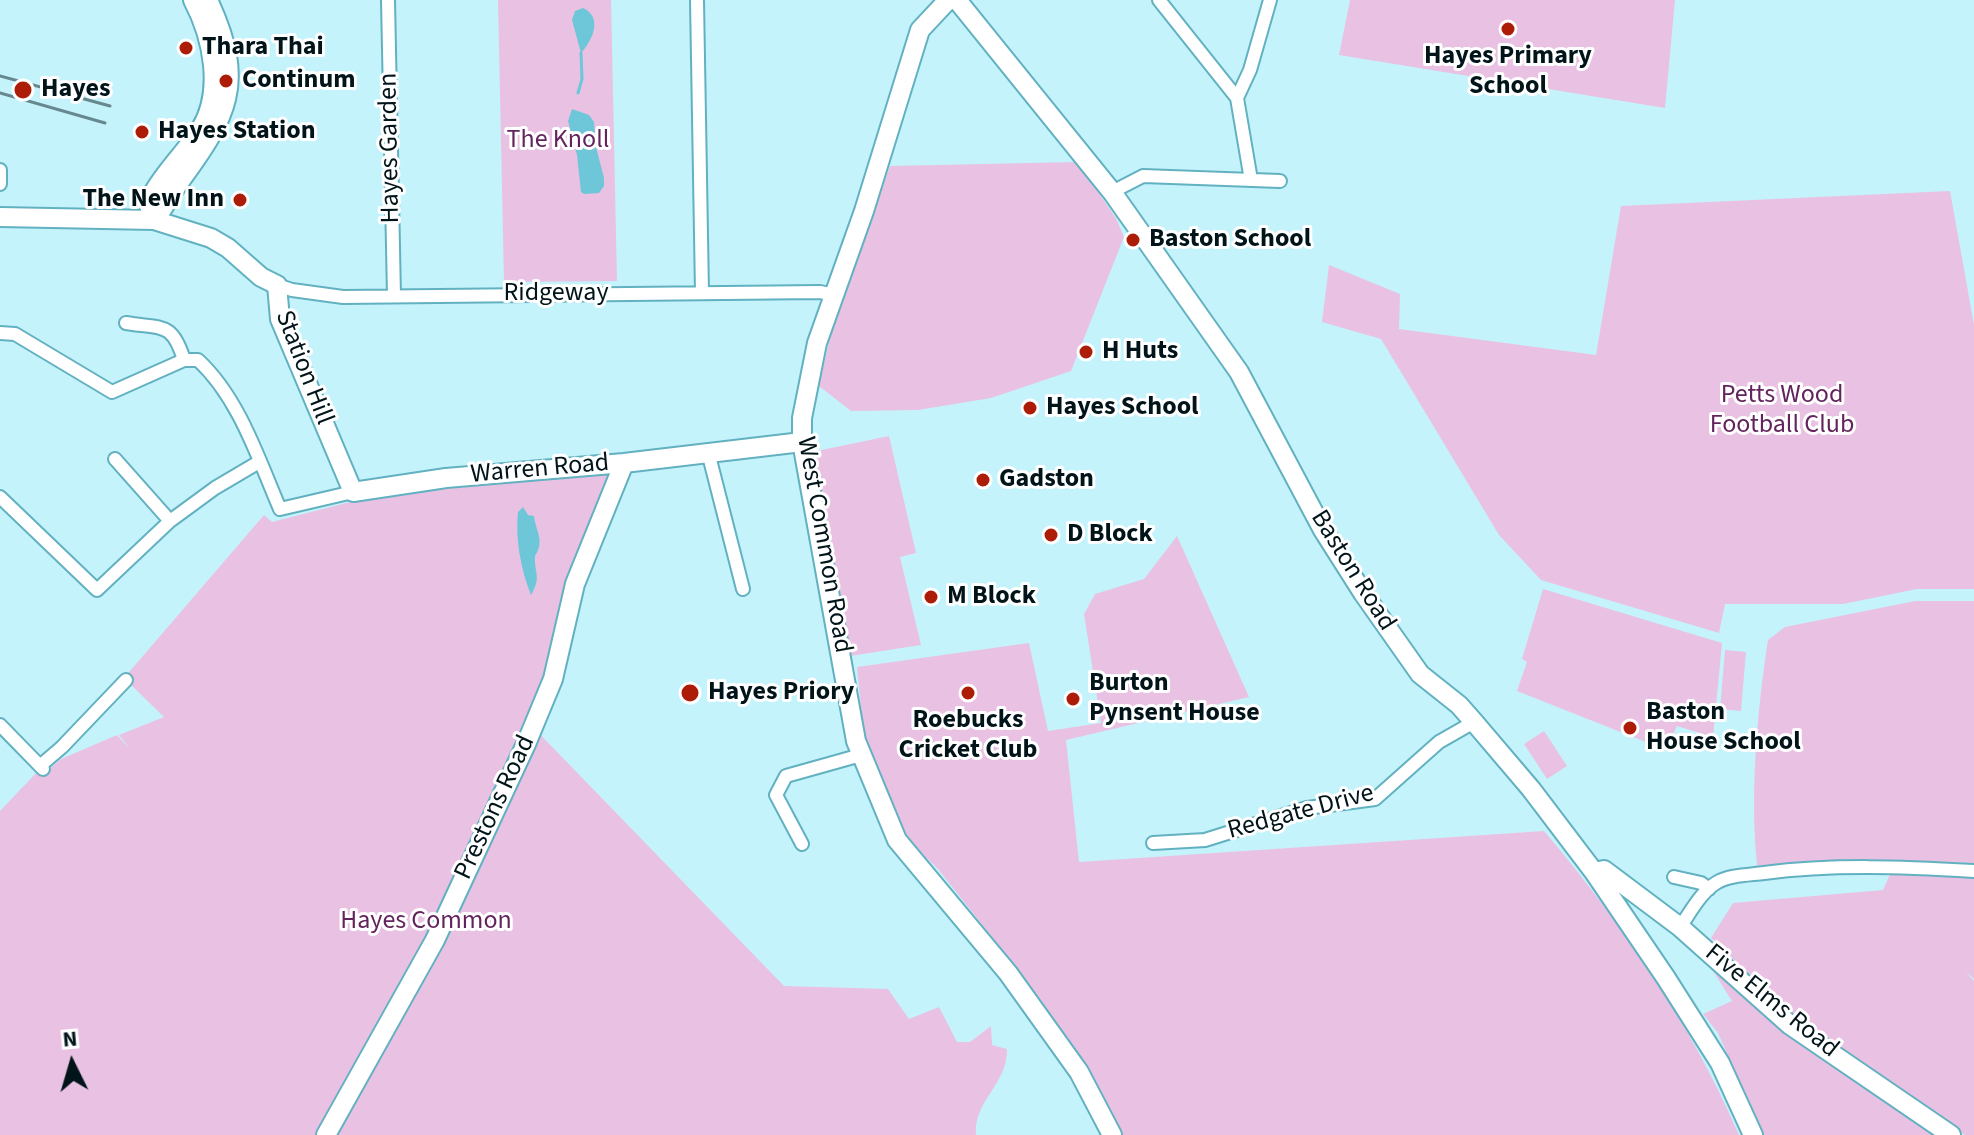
<!DOCTYPE html>
<html>
<head>
<meta charset="utf-8">
<style>
  body { margin:0 }
  #map { position:relative; width:1974px; height:1135px; overflow:hidden; background:#c5f3fc; font-family:"Source Sans 3",sans-serif }
  canvas { display:block }
  .north { position:absolute; left:32px; top:1023px; width:80px; height:80px; -webkit-text-stroke:6px #fff; paint-order:stroke; rotate:355deg; font-size:22px; font-weight:700; line-height:32px; text-align:center; color:#001419 }
  .north::after { content:''; display:block; margin:auto; width:28px; height:36px; background:#001419; clip-path:polygon(50% 0,100% 100%,50% 72%,0 100%) }
</style>
</head>
<body>
<div id="map">
<canvas width="1974" height="1135"></canvas>
<div class="north">N</div>
</div>
<script>
const ctx = document.querySelector('canvas').getContext('2d');
ctx.lineJoin = 'round';
function paint(path, color) { ctx.fillStyle = color; ctx.fill(path, 'evenodd'); }
function strokePath(path, color, width, dash) { ctx.strokeStyle = color; ctx.lineWidth = width; ctx.lineCap = dash ? 'butt' : 'round'; ctx.setLineDash(dash || []); ctx.stroke(path); }
function drawText(font, color, halo, rows, align = 'center') {
  ctx.font = font + ' "Source Sans 3",sans-serif'; ctx.lineWidth = 6; ctx.setLineDash([]); ctx.textBaseline = 'middle'; ctx.strokeStyle = halo; ctx.fillStyle = color; for (const [text, x, y, turn = 0] of rows) {
    ctx.save(); ctx.translate(x, y); ctx.rotate((+turn || 0) * Math.PI / 180); ctx.textAlign = isNaN(turn) ? turn : align; if (halo) ctx.strokeText(text, 0, 0); ctx.fillText(text, 0, 0); ctx.restore();
  }
}
const green = new Path2D(`
  M 498,0 L 611,0 L 617,281 L 504,282 Z
  M 1350,0 L 1675,0 L 1665,108 L 1339,55 Z
  M 1077,162 L 1116,218 L 1124,237 L 1071,371 L 991,398 L 918,410 L 851,411 L 819,386 L 834,321 L 890,166 Z
  M 1950,191 L 1974,325 L 1974,589 L 1917,589 L 1843,604 L 1725,604 L 1719,633 L 1541,580 L 1499,535 L 1381,339 L 1322,322 L 1329,265 L 1400,294 L 1399,329 L 1596,355 L 1621,206 Z
  M 889,436 L 916,553 L 900,557 L 921,645 L 850,656 L 812,452 Z
  M 612,470 L 549,676 L 528,722 L 784,986 L 888,989 L 909,1019 L 939,1007 L 957,1042 L 970,1042 L 991,1026 L 992,1045 L 1007,1049 C 1008,1084 973,1101 976,1135 L 0,1135 L 0,811 L 37,772 L 41,776 L 61,759 L 117,735 L 131,750 L 119,735 L 164,717 L 124,678 L 264,515 L 272,522 L 385,493 Z
  M 1177,536 L 1249,697 L 1066,740 L 1079,862 L 1544,831 C 1622,923 1691,1024 1739,1135 L 1122,1135 L 1085,1064 L 1002,950 L 938,869 L 903,836 L 864,740 L 857,667 L 1029,643 L 1048,731 L 1101,723 L 1084,614 L 1095,594 L 1144,579 Z
  M 1543,589 L 1722,643 L 1713,737 L 1677,726 L 1666,750 L 1517,691 L 1527,662 L 1522,659 Z
  M 1915,601 L 1974,601 L 1974,863 L 1848,859 L 1758,872 C 1749,802 1757,710 1768,640 L 1785,627 Z
  M 1725,650 L 1746,652 L 1741,711 L 1720,709 Z
  M 1544,731 L 1567,766 L 1547,779 L 1524,744 Z
  M 1891,872 L 1974,876 L 1974,979 L 1965,971 L 1974,981 L 1974,1135 L 1965,1135 L 1798,1020 L 1711,938 L 1733,903 L 1883,890 Z
  M 1703,955 L 1939,1135 L 1763,1135 L 1718,1033 L 1703,1014 L 1732,1001 Z`);
const water = new Path2D(`
  M 583,8 C 603,17 593,40 581,53 L 572,20 L 575,11 Z
  M 572,109 L 589,115 L 594,122 L 596,147 L 604,178 L 604,186 L 599,193 L 584,194 L 581,192 L 577,155 L 568,121 Z
  M 523,507 L 528,515 L 534,516 C 536,532 545,541 535,556 C 534,574 542,576 531,595 C 521,570 515,539 518,512 Z`);
const stream = new Path2D(`
  M 578,93 L 582,79 L 581,53`);
const street = new Path2D(`
  M 388,0 L 394,296
  M 697,0 L 702,293
  M 1159,0 L 1237,98 L 1251,180
  M 1237,98 L 1250,70 L 1270,0
  M 0,170 L 0,184
  M 1112,192 L 1143,176 L 1280,181
  M 277,285 L 292,290 L 343,297 L 820,292 L 835,295
  M 126,323 C 162,329 172,321 184,360
  M 0,333 L 15,334 L 112,392 L 184,360 L 198,360 C 239,398 258,458 280,509 L 353,492
  M 708,452 L 743,589
  M 115,459 L 170,521
  M 0,497 L 97,590 L 170,521 L 215,488 L 259,462
  M 0,725 L 43,769
  M 41,765 L 62,747 L 126,680
  M 1153,843 L 1205,840 L 1307,808 L 1375,799 L 1439,742 L 1474,722
  M 802,844 L 776,795 L 786,776 L 861,755
  M 1674,877 L 1701,883 L 1709,889
  M 1680,927 C 1690,913 1701,892 1716,883 C 1729,875 1749,875 1764,873 C 1834,864 1903,867 1974,871`);
const secondary = new Path2D(`
  M 948,0 L 920,30 L 864,211 L 817,343 L 802,418 L 802,442 L 856,741 L 897,840 L 1008,973 L 1079,1072 L 1112,1135
  M 957,0 L 1112,192 L 1239,372 L 1323,530 L 1363,593 L 1420,674 L 1459,705 L 1474,722 L 1531,789 L 1594,872 L 1666,978 L 1720,1063 L 1753,1135
  M 0,217 L 154,220 L 211,238 L 228,248 L 261,277 L 277,285 L 280,319 L 353,492 L 446,478 L 624,463 L 802,442
  M 154,220 C 164,209 169,196 178,184 C 228,116 247,83 208,0
  M 154,220 L 150,209 L 152,195 C 165,171 185,153 200,130 C 224,92 213,38 193,0
  M 1594,872 L 1604,870 L 1680,927 L 1790,1025 L 1951,1135
  M 326,1135 L 435,940 L 526,744 L 553,679 L 575,584 L 624,463`);
const rail = new Path2D(`
  M 0,76 L 110,106
  M 0,93 L 105,123`);
const markers = [
  [1508,29,8,"#ac1c06"],
  [186,48,8,"#ac1c06"],
  [226,81,8,"#ac1c06"],
  [23,90,10,"#ac1c06"],
  [142,132,8,"#ac1c06"],
  [240,200,8,"#ac1c06"],
  [1133,240,8,"#ac1c06"],
  [1086,352,8,"#ac1c06"],
  [1030,408,8,"#ac1c06"],
  [983,480,8,"#ac1c06"],
  [1051,535,8,"#ac1c06"],
  [931,597,8,"#ac1c06"],
  [690,693,10,"#ac1c06"],
  [968,693,8,"#ac1c06"],
  [1073,699,8,"#ac1c06"],
  [1630,728,8,"#ac1c06"]
];
const poiNames = [
  ["Thara Thai",202,48],
  ["Hayes Primary",1508,57,"center"],
  ["School",1508,87,"center"],
  ["Continum",242,81],
  ["Hayes",41,90],
  ["Hayes Station",158,132],
  ["The New Inn",224,200,"right"],
  ["Baston School",1149,240],
  ["H Huts",1102,352],
  ["Hayes School",1046,408],
  ["Gadston",999,480],
  ["D Block",1067,535],
  ["M Block",947,597],
  ["Burton",1089,684],
  ["Pynsent House",1089,714],
  ["Hayes Priory",708,693],
  ["Baston",1646,713],
  ["House School",1646,743],
  ["Roebucks",968,721,"center"],
  ["Cricket Club",968,751,"center"]
];
const parkNames = [
  ["The Knoll",558,141],
  ["Petts Wood",1782,396],
  ["Football Club",1782,426],
  ["Hayes Common",426,922]
];
const streetNames = [
  ["Hayes Garden",391,148,-91],
  ["Ridgeway",556,294],
  ["Station Hill",303,368,69],
  ["Warren Road",540,470,-5],
  ["West Common Road",823,545,80],
  ["Baston Road",1352,571,58],
  ["Prestons Road",496,808,-65],
  ["Redgate Drive",1301,813,-15],
  ["Five Elms Road",1771,1002,39]
];
paint(green, '#e9c1e3');
paint(water, '#6ec7d8');
strokePath(stream, '#6ec7d8', 3);
strokePath(street, '#62b1c1', 16);
strokePath(secondary, '#62b1c1', 22);
strokePath(street, '#fff', 12);
strokePath(secondary, '#fff', 18);
strokePath(rail, '#67888f', 3);
for (const [x, y, r, color] of markers) { const dot = new Path2D(); dot.arc(x, y, r, 0, 2 * Math.PI); ctx.fillStyle = color; ctx.fill(dot); strokePath(dot, '#fff', 3); }
drawText('bold 26px', '#001419', '#fff', poiNames, 'left');
drawText('26px', '#63245d', '#fff', parkNames);
drawText('26px', '#001419', '#fff', streetNames);
</script>
</body>
</html>
